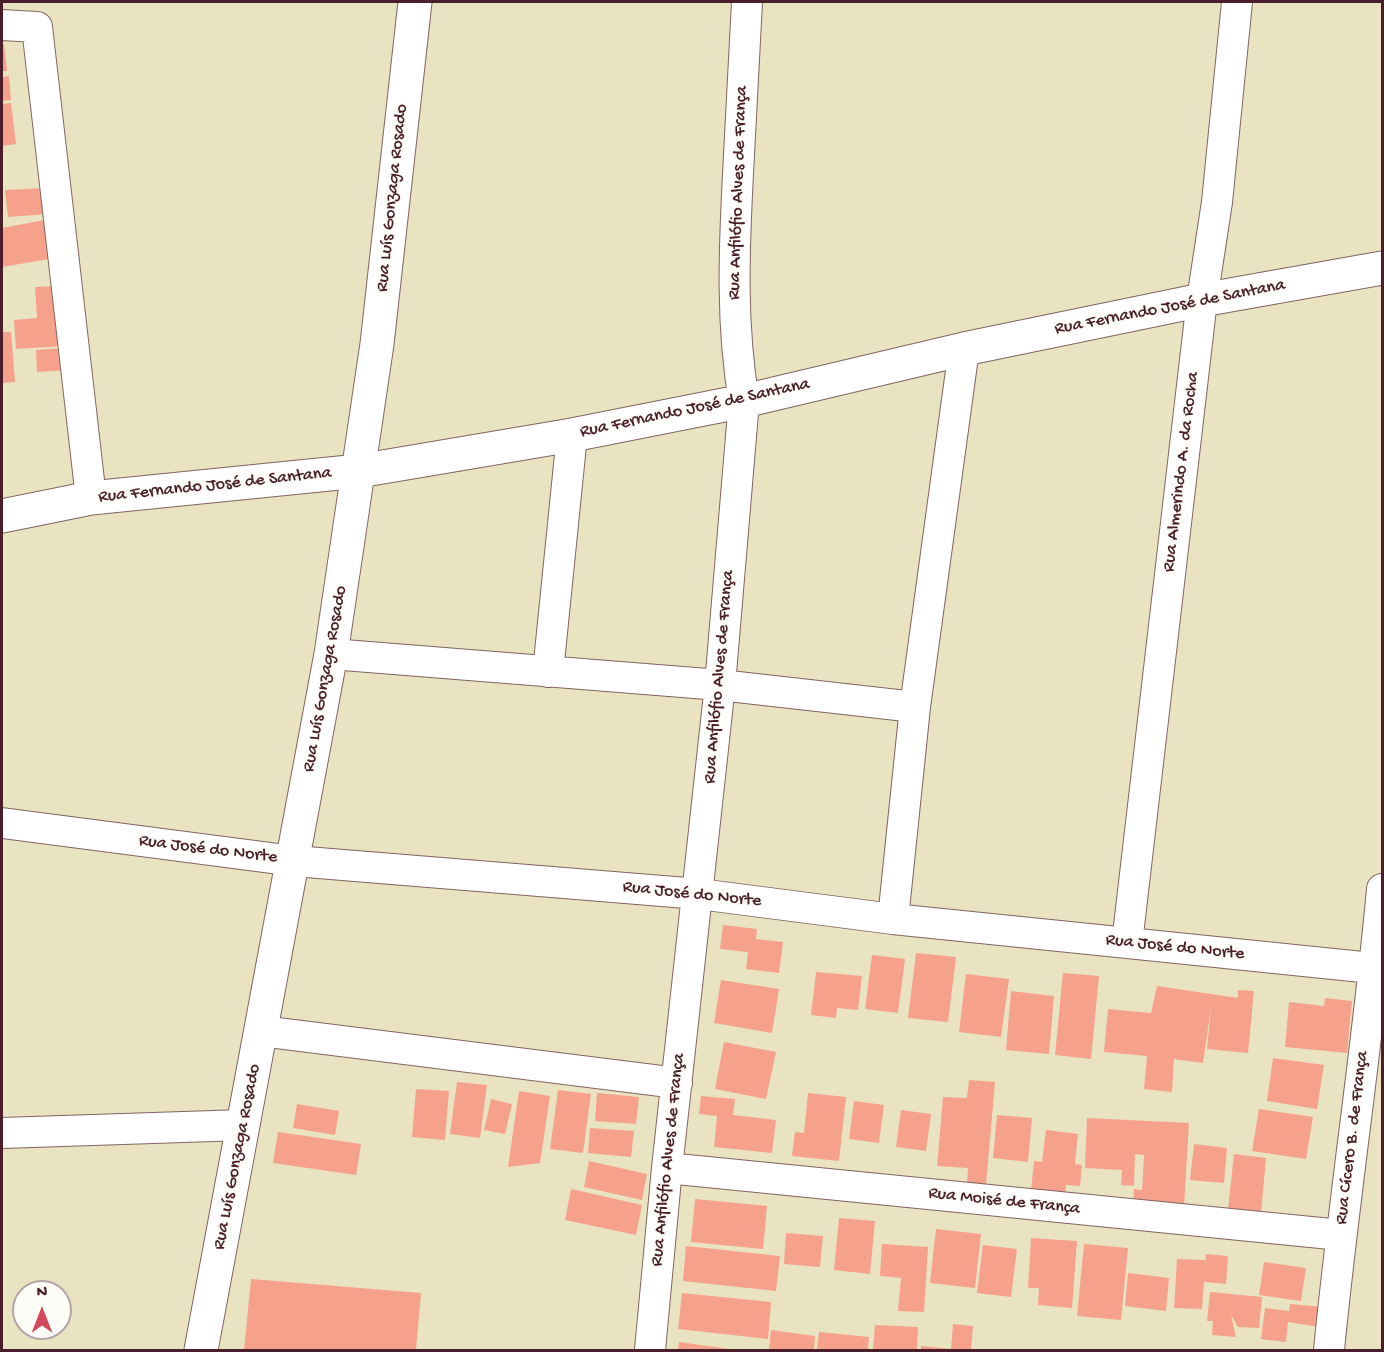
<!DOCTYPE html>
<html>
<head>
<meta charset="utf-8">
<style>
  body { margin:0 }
  #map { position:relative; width:1384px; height:1352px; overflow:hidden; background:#eae3c2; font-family:"Gochi Hand",sans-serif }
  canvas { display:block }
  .frame { position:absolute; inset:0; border:3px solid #4a1f2b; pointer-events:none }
  .north { position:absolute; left:12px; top:1280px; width:60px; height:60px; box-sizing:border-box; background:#fdfcf7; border:2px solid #b5a4a5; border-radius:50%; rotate:0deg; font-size:16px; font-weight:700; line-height:24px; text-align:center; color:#4a1f2b }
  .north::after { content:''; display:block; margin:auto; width:21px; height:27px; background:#d1495b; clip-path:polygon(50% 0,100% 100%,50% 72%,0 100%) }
</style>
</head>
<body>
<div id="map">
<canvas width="1384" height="1352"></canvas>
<div class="frame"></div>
<div class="north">N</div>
</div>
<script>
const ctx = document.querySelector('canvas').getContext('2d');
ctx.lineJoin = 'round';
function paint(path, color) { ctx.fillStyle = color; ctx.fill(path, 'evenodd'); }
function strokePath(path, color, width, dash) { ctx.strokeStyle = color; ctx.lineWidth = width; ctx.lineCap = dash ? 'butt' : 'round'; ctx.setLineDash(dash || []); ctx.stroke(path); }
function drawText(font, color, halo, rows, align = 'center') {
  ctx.font = font + ' "Gochi Hand",sans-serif'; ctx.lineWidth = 4.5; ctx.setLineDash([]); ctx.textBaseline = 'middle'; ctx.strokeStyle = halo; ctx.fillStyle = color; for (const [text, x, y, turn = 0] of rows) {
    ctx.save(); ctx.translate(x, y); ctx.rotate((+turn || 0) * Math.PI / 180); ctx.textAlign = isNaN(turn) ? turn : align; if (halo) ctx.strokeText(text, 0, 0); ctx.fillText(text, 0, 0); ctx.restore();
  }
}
const building = new Path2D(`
  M 4,44 L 7,71 L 2,71 L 2,45 Z
  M 9,76 L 11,100 L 2,101 L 2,77 Z
  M 11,103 L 16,144 L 2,146 L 2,104 Z
  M 46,188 L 49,214 L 8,217 L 5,190 Z
  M 55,218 L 61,257 L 2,267 L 2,228 Z
  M 59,286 L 63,346 L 16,349 L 14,320 L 37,318 L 35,287 Z
  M 2,332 L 11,332 L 15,382 L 2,383 Z
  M 67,348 L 69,370 L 37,372 L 36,350 Z
  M 723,925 L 757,929 L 756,939 L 783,942 L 779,973 L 746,969 L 748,952 L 720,949 Z
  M 916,953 L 956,957 L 948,1022 L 908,1018 Z
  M 872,955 L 905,959 L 898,1013 L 865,1009 Z
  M 816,972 L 862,976 L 858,1010 L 837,1008 L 836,1018 L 811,1015 Z
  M 1063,973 L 1099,976 L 1091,1059 L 1055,1055 Z
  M 966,974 L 1009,979 L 1001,1037 L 959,1032 Z
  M 721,980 L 779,989 L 772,1033 L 714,1023 Z
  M 1157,986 L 1238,998 L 1238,990 L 1254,991 L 1248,1053 L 1207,1049 L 1211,1007 L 1203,1063 L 1174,1059 L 1172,1092 L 1144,1089 L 1147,1056 L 1104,1052 L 1108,1009 L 1151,1013 Z
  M 1011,991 L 1054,996 L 1049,1054 L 1006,1050 Z
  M 1325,998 L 1352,1001 L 1347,1053 L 1285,1047 L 1289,1002 L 1324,1006 Z
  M 724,1042 L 776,1052 L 766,1099 L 715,1089 Z
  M 1273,1058 L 1324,1065 L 1317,1109 L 1267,1101 Z
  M 969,1080 L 995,1082 L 986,1185 L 967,1183 L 968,1168 L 937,1166 L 943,1097 L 967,1098 Z
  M 457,1082 L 487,1085 L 480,1138 L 450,1134 Z
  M 416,1089 L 449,1091 L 445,1140 L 412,1137 Z
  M 558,1090 L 591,1094 L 583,1153 L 550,1149 Z
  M 519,1091 L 550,1096 L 540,1163 L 508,1167 Z
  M 597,1093 L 639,1097 L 636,1124 L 595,1121 Z
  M 808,1093 L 846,1097 L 839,1161 L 792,1156 L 795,1132 L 804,1133 Z
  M 701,1096 L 735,1099 L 733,1115 L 776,1120 L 772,1153 L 714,1147 L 717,1116 L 699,1114 Z
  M 491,1099 L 512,1104 L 505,1134 L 484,1130 Z
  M 854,1101 L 884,1105 L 879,1143 L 849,1139 Z
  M 297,1104 L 339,1111 L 335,1135 L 293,1128 Z
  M 1259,1109 L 1313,1117 L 1306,1159 L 1252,1151 Z
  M 901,1110 L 931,1114 L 926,1151 L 896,1147 Z
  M 997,1115 L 1032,1118 L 1028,1162 L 993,1158 Z
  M 1087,1118 L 1189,1123 L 1184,1206 L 1133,1204 L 1134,1189 L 1142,1190 L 1144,1155 L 1135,1154 L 1134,1186 L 1121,1185 L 1122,1170 L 1085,1168 Z
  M 590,1128 L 634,1131 L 631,1157 L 588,1153 Z
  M 1046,1130 L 1078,1134 L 1075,1164 L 1082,1165 L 1080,1186 L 1066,1185 L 1065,1195 L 1031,1191 L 1034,1161 L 1042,1162 Z
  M 278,1132 L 361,1144 L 356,1175 L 273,1163 Z
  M 1194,1144 L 1227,1148 L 1224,1183 L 1190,1180 Z
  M 1234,1154 L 1266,1158 L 1261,1213 L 1228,1210 Z
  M 589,1161 L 647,1174 L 642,1200 L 584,1187 Z
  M 571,1189 L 642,1205 L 636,1235 L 565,1220 Z
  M 695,1199 L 767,1206 L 763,1249 L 691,1242 Z
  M 839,1218 L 875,1221 L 870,1274 L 834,1270 Z
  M 936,1229 L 981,1234 L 975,1288 L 930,1283 Z
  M 786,1233 L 823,1236 L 820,1267 L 784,1264 Z
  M 1031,1238 L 1077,1241 L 1072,1308 L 1038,1305 L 1039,1288 L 1028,1288 Z
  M 882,1244 L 928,1247 L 924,1312 L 898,1311 L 901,1278 L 880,1276 Z
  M 1084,1244 L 1128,1248 L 1121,1320 L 1077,1316 Z
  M 983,1245 L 1017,1249 L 1011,1297 L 977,1293 Z
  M 686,1246 L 780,1256 L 776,1291 L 683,1281 Z
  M 1206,1254 L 1228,1256 L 1226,1284 L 1204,1282 L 1202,1309 L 1174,1308 L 1177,1259 L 1205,1260 L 1205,1269 Z
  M 1264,1262 L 1306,1268 L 1301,1301 L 1259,1295 Z
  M 1128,1273 L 1169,1278 L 1166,1311 L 1125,1306 Z
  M 251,1279 L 421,1293 L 416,1350 L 244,1350 Z
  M 1210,1292 L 1262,1297 L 1259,1328 L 1238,1327 L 1231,1315 L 1236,1337 L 1212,1335 L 1213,1321 L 1207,1321 Z
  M 682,1293 L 771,1302 L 768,1339 L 678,1329 Z
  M 1290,1304 L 1322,1307 L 1319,1327 L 1288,1322 L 1286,1342 L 1261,1339 L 1265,1308 L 1289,1311 Z
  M 953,1324 L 973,1326 L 971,1350 L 921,1350 L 921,1346 L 951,1349 Z
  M 875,1325 L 918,1327 L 917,1350 L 873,1350 Z
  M 771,1330 L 815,1336 L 814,1350 L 769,1350 Z
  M 819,1332 L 869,1337 L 868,1350 L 817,1350 Z
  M 679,1342 L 729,1349 L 729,1350 L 678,1350 Z`);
const minor = new Path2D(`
  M 2,25 L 37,27 L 91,498
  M 331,654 L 720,685 L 915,707
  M 548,672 L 572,435
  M 2,823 L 294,861 L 699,894 L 893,919 L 1382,969
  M 893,919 L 915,707 L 964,349
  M 1127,943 L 1202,300 L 1217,202 L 1237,2
  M 261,1031 L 677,1083
  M 2,1133 L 244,1125
  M 667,1168 L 1341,1235
  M 650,1350 L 667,1168 L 720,685 L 744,401 C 731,325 734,251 738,174 C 741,117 744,59 747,2
  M 1329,1350 C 1344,1196 1368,1043 1382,889`);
const tertiary = new Path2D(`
  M 2,516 L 91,498 L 359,471 L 572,435 L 744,401 L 964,349 L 1202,300 L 1382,268
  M 201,1350 L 331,654 L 377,344 L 415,2`);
const streetNames = [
  ["Rua Anfilófio Alves de França",739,193,-88],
  ["Rua Luís Gonzaga Rosado",393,198,-84],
  ["Rua Fernando José de Santana",1170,308,-11],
  ["Rua Fernando José de Santana",695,409,-12],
  ["Rua Almerindo A. da Rocha",1182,472,-83],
  ["Rua Fernando José de Santana",215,486,-6],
  ["Rua Anfilófio Alves de França",720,677,-85],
  ["Rua Luís Gonzaga Rosado",326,679,-80],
  ["Rua José do Norte",208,850,7],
  ["Rua José do Norte",692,895,6],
  ["Rua José do Norte",1175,948,6],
  ["Rua Cícero B. de França",1353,1138,-83],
  ["Rua Luís Gonzaga Rosado",238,1157,-79],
  ["Rua Anfilófio Alves de França",669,1160,-84],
  ["Rua Moisé de França",1004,1202,6]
];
paint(building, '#f6a18c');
strokePath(minor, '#826460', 32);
strokePath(tertiary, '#826460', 35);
strokePath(minor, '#fff', 30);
strokePath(tertiary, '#fff', 33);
drawText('18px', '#4a1f2b', '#fdfcf7', streetNames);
</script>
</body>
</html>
